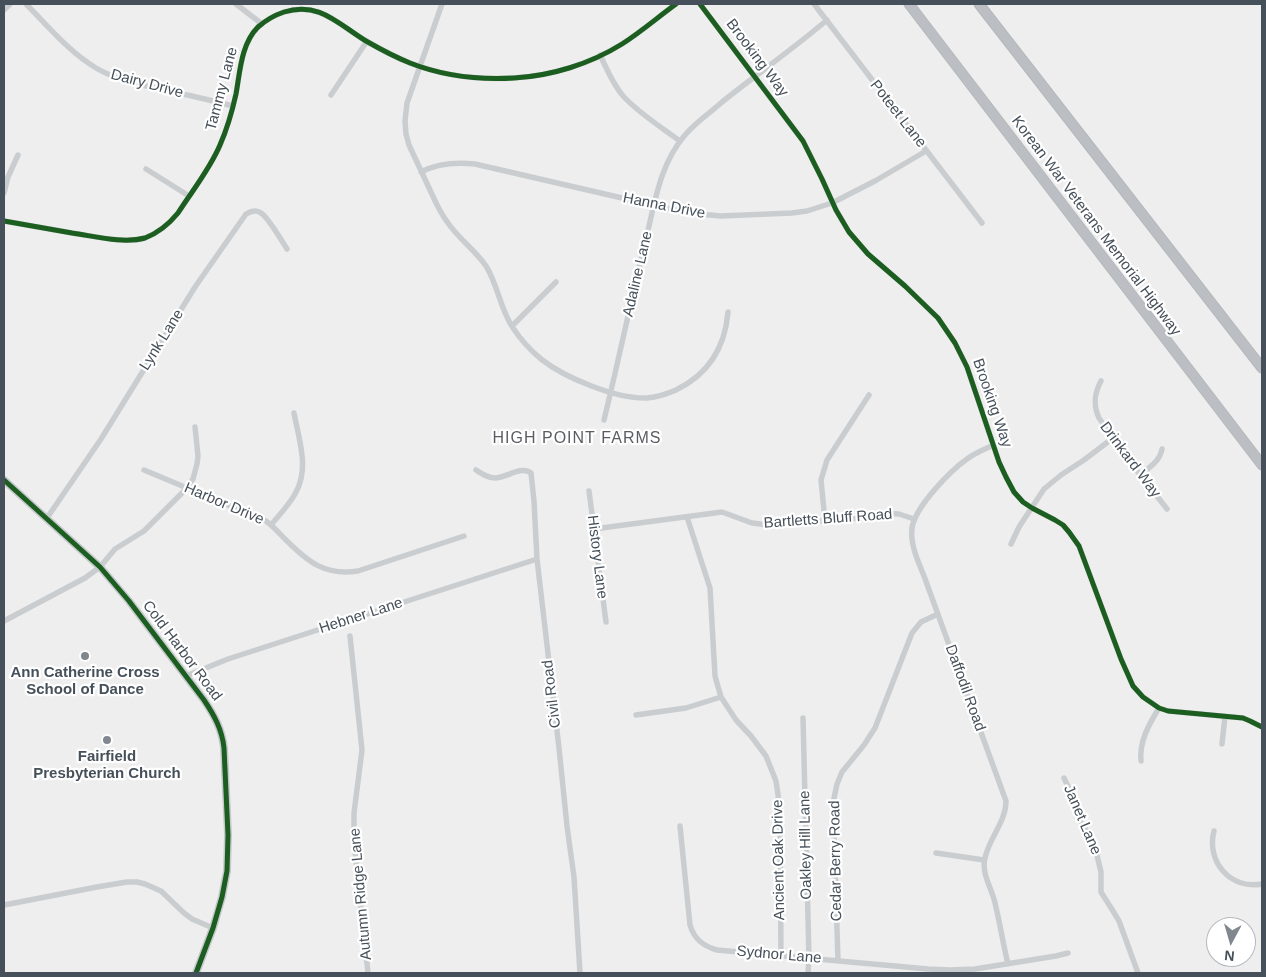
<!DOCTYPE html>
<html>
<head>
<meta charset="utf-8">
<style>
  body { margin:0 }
  #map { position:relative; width:1266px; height:977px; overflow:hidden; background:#efeeee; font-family:Helvetica,sans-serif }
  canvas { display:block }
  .frame { position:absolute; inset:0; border:5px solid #46505a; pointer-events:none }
  .north { position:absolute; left:1206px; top:917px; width:50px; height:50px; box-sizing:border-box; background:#fff; border:1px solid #b5b9bd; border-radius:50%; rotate:186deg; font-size:14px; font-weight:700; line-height:20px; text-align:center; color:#46505a }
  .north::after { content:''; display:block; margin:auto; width:18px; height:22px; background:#81878e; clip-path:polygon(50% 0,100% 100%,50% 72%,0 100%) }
</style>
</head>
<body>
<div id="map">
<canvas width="1266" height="977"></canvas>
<div class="frame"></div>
<div class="north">N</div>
</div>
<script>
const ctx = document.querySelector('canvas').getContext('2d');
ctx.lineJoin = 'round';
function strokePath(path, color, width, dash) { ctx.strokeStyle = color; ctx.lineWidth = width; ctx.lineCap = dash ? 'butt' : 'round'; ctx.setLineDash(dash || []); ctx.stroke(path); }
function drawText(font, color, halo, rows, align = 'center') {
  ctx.font = font + ' Helvetica,sans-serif'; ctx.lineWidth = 4.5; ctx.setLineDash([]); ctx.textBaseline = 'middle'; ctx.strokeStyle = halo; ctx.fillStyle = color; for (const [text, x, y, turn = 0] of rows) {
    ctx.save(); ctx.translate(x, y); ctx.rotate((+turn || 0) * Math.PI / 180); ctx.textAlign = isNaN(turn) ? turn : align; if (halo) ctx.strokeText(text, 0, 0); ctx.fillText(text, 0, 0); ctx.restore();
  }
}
const minor = new Path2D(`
  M 26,4 C 48,26 69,52 96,68 C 120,82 147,86 173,92 C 193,96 213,101 233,106
  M 236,4 L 262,24
  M 442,4 L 407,103 L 405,121 L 406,134 L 409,145 C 416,160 423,175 430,190 C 435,201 440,213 448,223 C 459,239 475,250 486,266 C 498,285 500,309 513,328 C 521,340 530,350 541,359 C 565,378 616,399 647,398 C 657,397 667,394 676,390 C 709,374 725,348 728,312
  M 700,4 L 803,141 L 822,179 L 836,210 L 849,232 L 868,254 L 905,286 L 938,318 L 955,343 L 967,367 L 999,462 L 1006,477 L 1014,492 L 1023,502 L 1032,508 L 1055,520 L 1063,525 L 1069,532 L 1079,546 L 1121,659 L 1133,686 L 1143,697 L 1159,708 L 1168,711 L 1243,718 L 1250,721 L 1262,727
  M 814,4 L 982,223
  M 4,10 L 10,4
  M 600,55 C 607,69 613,85 624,97 C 640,114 661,127 680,141
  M 331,95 L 367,41
  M 146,169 L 189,196
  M 421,172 C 438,163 456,162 475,164 L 687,213 L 721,216 L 792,213 L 807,211 L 832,203 L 875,181 L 926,151
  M 4,193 L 8,177 L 18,155
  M 4,221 C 27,225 49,229 72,233 C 94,236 123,244 145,238 C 158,233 169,224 178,213 C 192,191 210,169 220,145 C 227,129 232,112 236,94 C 240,72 241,44 258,27 C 266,20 275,15 284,12 C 319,1 338,24 366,41 C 380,49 395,57 410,63 C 443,76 479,80 514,78 C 551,76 590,64 622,44 C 641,32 658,17 676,4
  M 512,326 L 556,282
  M 1101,381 C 1094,394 1093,405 1099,418 L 1135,468 L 1167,509
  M 604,420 C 618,363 630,305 644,247 C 654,209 658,166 685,135 C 696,122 710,113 722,102 C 757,74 793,49 827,20
  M 994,445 C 985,449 975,453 967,459 C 950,471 915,507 912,528 C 910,545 918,561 924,576 L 1006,801 C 1006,822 989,838 985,858 C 981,873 992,889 995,903 C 1000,923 1003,944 1008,964
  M 144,470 L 266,521 C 274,527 279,533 286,540 C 308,562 325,576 358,571 L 464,536
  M 476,470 C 482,474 488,478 495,478 C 507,478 521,465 531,473 L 534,501 L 537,559 L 559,748 L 567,826 L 574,877 L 580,973
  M 1140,475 C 1149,468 1160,461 1162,449
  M 589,491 L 606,622
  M 687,517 L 710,588 L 715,676 L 721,697 L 736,720 L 751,736 L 766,756 L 776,781 L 780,809 L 781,955
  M 47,518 L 101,439 L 195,287 L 246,214 C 251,211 256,209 261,213 C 267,216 282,241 287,249
  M 825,521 L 821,480 L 827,460 L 869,395
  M 271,525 C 279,515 289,505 295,494 C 310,469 299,440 294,413
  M 594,529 L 722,512 L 752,523 L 768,525 L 862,518 L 882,513 L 899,514 L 914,519
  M 1011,544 L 1019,527 L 1044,489 L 1061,475 L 1084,460 L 1113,438
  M 4,621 L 85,578 L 100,567 L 115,549 L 144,531 L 187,488 L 193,479 L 197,464 L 198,456 L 195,427
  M 350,636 L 362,750 L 354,813 L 354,841 L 368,973
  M 186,676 L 228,659 L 537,559
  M 636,715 L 686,708 L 721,697
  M 803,718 L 809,958 L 808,973
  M 1222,744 L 1225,716
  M 1141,761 C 1139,742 1149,724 1159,708
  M 1064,778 L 1074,799 L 1077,817 L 1091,837 L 1095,847 L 1101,872 L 1101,892 L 1113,911 L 1119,921 L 1138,973
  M 680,826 L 690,925 C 694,939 703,946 717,950 L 928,969 L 950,970 L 975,969 L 1056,956 L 1068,953
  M 1214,831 C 1206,861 1230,890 1262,884
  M 936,853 L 984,860
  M 4,905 L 97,887 L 127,882 L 137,882 L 145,884 L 161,891 L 184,913 L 192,919 L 213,928
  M 838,961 L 833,803 L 837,784 L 842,772 L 864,745 L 875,728 L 912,633 L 921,622 L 938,614`);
const major = new Path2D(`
  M 4,480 L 100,567 L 129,601 L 204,700 C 214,715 222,729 224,748 L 228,835 L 227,871 L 222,897 L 213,928 L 196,973`);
const highway = new Path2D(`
  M 909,4 L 1262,465
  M 979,4 L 1262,368`);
const cycleway = new Path2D(`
  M 700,4 L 803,141 L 822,179 L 836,210 L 849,232 L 868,254 L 905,286 L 938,318 L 955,343 L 967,367 L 999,462 L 1006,477 L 1014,492 L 1023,502 L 1032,508 L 1055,520 L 1063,525 L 1069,532 L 1079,546 L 1121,659 L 1133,686 L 1143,697 L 1159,708 L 1168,711 L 1243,718 L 1250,721 L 1262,727
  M 4,221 C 27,225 49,229 72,233 C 94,236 123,244 145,238 C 158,233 169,224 178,213 C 192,191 210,169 220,145 C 227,129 232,112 236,94 C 240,72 241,44 258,27 C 266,20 275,15 284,12 C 319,1 338,24 366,41 C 380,49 395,57 410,63 C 443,76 479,80 514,78 C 551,76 590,64 622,44 C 641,32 658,17 676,4
  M 4,480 L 100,567 L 129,601 L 204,700 C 214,715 222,729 224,748 L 228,835 L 227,871 L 222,897 L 213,928 L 196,973`);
const markers = [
  [85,656,5,"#81878e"],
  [107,740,5,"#81878e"]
];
const streetNames = [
  ["Brooking Way",757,58,53],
  ["Dairy Drive",147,84,15],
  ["Tammy Lane",222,89,-75],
  ["Poteet Lane",898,114,52],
  ["Hanna Drive",664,206,11],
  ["Korean War Veterans Memorial Highway",1096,226,53],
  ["Adaline Lane",638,274,-77],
  ["Lynk Lane",162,340,-58],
  ["Brooking Way",992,403,71],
  ["Drinkard Way",1130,460,53],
  ["Harbor Drive",224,504,23],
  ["Bartletts Bluff Road",828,519,-4],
  ["History Lane",597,557,83],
  ["Hebner Lane",361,616,-18],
  ["Cold Harbor Road",182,651,53],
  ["Daffodil Road",965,688,70],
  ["Civil Road",552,694,-97],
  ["Janet Lane",1082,820,67],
  ["Oakley Hill Lane",806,845,-91],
  ["Ancient Oak Drive",779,860,-91],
  ["Cedar Berry Road",836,861,-91],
  ["Autumn Ridge Lane",361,894,-95],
  ["Sydnor Lane",779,955,5]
];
const poiNames = [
  ["Ann Catherine Cross",85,673],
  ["School of Dance",85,690],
  ["Fairfield",107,757],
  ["Presbyterian Church",107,774]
];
const neighbourhoodNames = [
  ["HIGH POINT FARMS",577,439]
];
strokePath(highway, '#b4b8bd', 11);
strokePath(minor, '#cacdcf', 5.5);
strokePath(major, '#c5c9cd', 8);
strokePath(highway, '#bbbfc4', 9);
strokePath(cycleway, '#1b5e20', 5);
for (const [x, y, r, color] of markers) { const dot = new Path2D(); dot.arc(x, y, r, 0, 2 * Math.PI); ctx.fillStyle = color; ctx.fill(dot); strokePath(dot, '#fff', 2); }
drawText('15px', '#46505a', '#fff', streetNames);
drawText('bold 15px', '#46505a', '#fff', poiNames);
ctx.letterSpacing = '1px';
drawText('16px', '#5a5d62', '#fff', neighbourhoodNames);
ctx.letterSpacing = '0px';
</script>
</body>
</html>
